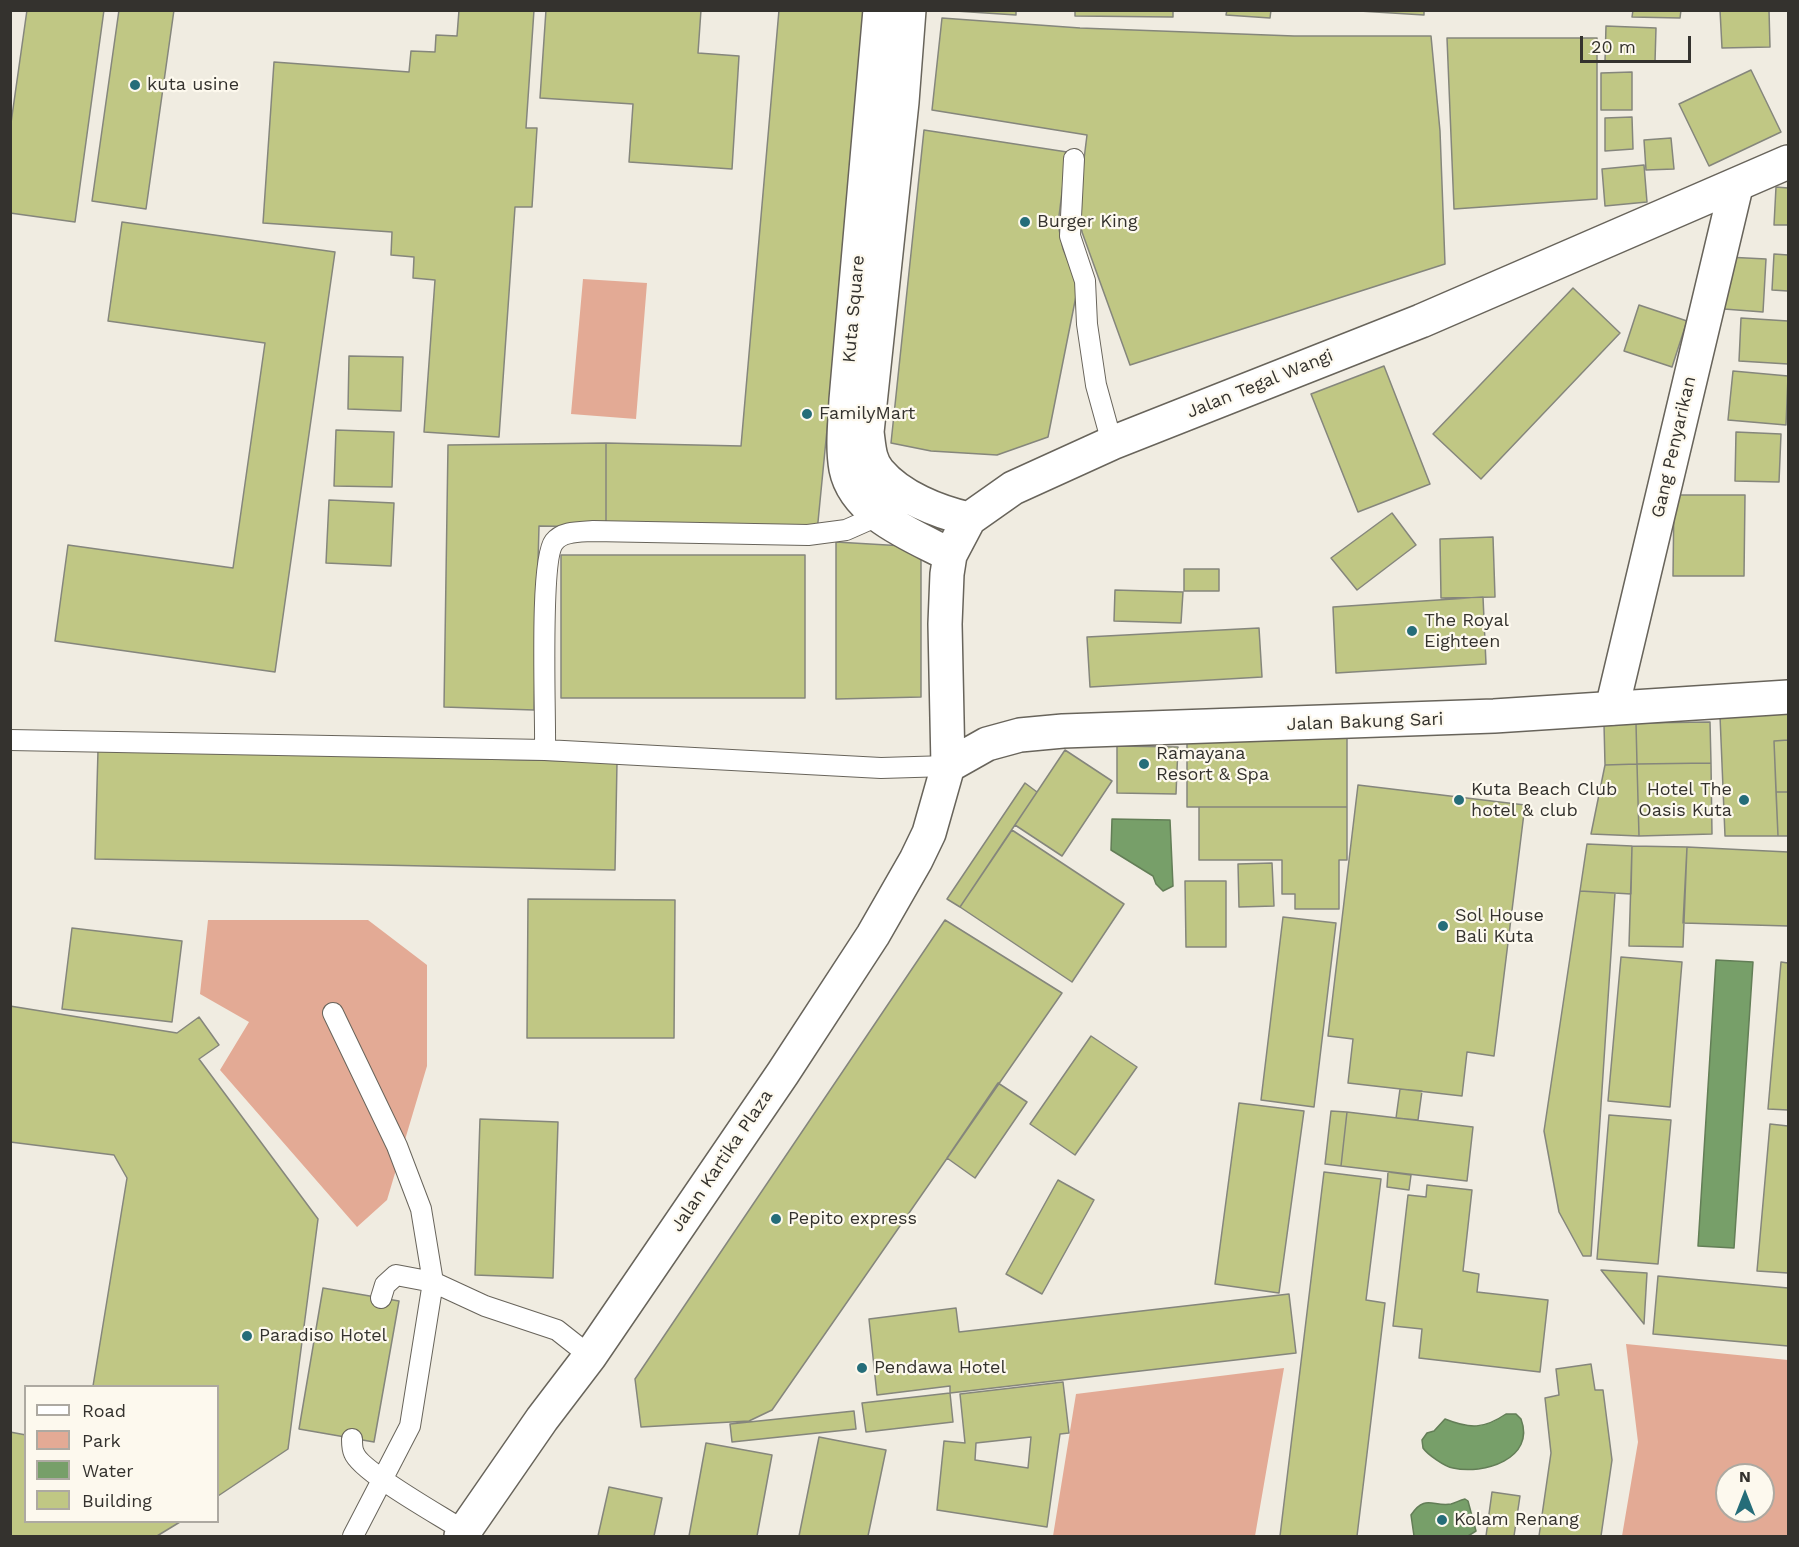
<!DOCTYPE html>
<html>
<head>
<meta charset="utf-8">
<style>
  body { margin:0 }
  #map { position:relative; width:1799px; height:1547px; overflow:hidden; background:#f0ece1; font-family:"Work Sans",sans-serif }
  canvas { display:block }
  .frame { position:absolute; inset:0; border:12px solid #34322e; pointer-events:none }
  .legend { position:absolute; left:24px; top:1385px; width:195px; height:138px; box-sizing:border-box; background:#fdf9ee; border:2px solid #ada9a1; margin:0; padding:8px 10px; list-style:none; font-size:18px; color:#34322e }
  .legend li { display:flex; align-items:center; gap:12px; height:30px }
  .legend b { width:30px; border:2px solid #ada9a1 }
  .north { position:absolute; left:1715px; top:1463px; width:60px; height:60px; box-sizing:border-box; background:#fdf9ee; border:2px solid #ada9a1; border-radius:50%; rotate:0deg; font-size:16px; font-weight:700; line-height:24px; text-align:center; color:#34322e }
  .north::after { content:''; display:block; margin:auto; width:21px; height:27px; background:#256d79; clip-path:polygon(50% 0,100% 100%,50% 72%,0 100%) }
  .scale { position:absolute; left:1580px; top:36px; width:111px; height:27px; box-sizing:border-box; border:3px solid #34322e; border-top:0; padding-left:8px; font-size:18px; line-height:21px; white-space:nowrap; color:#34322e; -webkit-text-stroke:4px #fdf9ee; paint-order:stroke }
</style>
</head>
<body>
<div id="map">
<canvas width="1799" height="1547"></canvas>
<div class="frame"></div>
<ul class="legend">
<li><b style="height:8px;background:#fff"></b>Road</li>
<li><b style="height:16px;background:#e3aa95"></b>Park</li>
<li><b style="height:16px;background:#779f69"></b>Water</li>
<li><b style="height:16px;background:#c0c784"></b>Building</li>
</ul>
<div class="north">N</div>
<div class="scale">20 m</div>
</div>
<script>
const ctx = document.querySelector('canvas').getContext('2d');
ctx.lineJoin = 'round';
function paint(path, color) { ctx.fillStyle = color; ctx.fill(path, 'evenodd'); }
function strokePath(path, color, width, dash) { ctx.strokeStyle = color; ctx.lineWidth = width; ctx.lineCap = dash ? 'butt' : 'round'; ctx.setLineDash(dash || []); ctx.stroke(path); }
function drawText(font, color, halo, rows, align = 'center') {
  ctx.font = font + ' "Work Sans",sans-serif'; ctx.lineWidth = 4.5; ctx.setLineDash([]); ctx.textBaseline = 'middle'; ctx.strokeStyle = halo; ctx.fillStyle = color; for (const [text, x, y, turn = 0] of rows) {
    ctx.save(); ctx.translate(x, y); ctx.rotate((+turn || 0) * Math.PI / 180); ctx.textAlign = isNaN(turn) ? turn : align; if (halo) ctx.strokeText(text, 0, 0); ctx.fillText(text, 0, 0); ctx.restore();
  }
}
const green = new Path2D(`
  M 583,279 L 647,283 L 636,419 L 571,414 Z
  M 208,920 L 368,920 L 427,965 L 427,1066 L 387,1200 L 357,1227 L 220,1070 L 249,1022 L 200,994 Z
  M 1626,1344 L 1788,1360 L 1788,1536 L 1622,1536 L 1638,1442 ZM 1727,1475 L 1763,1475 L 1763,1511 L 1727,1511 Z
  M 1284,1368 L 1255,1536 L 1053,1536 L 1076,1394 Z`);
const water = new Path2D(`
  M 1112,819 L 1170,820 L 1173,886 L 1163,891 L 1156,884 L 1153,876 L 1111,850 Z
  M 1716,960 L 1753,962 L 1734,1248 L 1698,1246 Z
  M 1506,1414 L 1516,1414 L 1521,1419 C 1536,1459 1483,1475 1453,1468 C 1445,1467 1427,1454 1423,1448 L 1422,1440 L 1427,1433 L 1434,1431 L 1445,1419 C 1470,1429 1484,1429 1506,1414 Z
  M 1465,1499 L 1468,1501 L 1476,1531 L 1468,1536 L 1414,1536 L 1411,1515 C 1425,1494 1433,1507 1451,1504 C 1455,1503 1460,1500 1465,1499 Z`);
const building = new Path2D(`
  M 27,10 L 104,10 L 75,222 L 10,213 L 10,130 Z
  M 119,10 L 174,10 L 146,209 L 92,201 Z
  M 459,10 L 534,10 L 526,128 L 537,128 L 532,207 L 515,207 L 499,437 L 424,432 L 435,280 L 413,278 L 414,257 L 391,255 L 392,232 L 263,223 L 274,62 L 409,72 L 411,51 L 435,52 L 436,35 L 457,36 Z
  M 546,10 L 701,10 L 698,53 L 739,56 L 732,169 L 629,162 L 633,104 L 540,98 Z
  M 779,10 L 868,10 L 817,532 L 606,527 L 606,443 L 741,446 Z
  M 940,10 L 1016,10 L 1016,15 Z
  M 1075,10 L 1173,10 L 1173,17 L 1075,16 Z
  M 1227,10 L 1271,10 L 1270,18 L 1226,15 Z
  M 1343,10 L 1424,10 L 1424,15 Z
  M 1633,10 L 1681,10 L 1680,18 L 1632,17 Z
  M 1720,10 L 1769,10 L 1770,47 L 1722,48 Z
  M 942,18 L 1080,28 L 1294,36 L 1431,36 L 1440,131 L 1445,264 L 1130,365 L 1082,232 L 1078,207 L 1087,135 L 932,110 Z
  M 1606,26 L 1656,28 L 1655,62 L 1605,61 Z
  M 1447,38 L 1597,38 L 1597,199 L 1454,209 Z
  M 1751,70 L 1781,132 L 1709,166 L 1679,104 Z
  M 1632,72 L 1632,110 L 1601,110 L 1601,73 Z
  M 1632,117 L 1633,149 L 1605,151 L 1605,118 Z
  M 924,130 L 1067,152 L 1058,224 L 1063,249 L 1078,286 L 1048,437 L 997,455 L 931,451 L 891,443 Z
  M 1671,138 L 1674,169 L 1646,170 L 1644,140 Z
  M 1644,165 L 1647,202 L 1605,206 L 1602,169 Z
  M 1776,187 L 1788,188 L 1788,225 L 1774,225 Z
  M 122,222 L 335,252 L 275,672 L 55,641 L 68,545 L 233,568 L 265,343 L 108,321 Z
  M 1774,254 L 1788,255 L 1788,291 L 1772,290 Z
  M 1727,257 L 1766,259 L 1763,312 L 1724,309 Z
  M 1573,288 L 1620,333 L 1481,479 L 1433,434 Z
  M 1639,305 L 1687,321 L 1672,367 L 1624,351 Z
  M 1741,318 L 1788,321 L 1788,364 L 1739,361 Z
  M 349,356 L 403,357 L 401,411 L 348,409 Z
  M 1384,366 L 1430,484 L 1358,512 L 1311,394 Z
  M 1733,371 L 1788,376 L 1786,425 L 1728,420 Z
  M 336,430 L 394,432 L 392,487 L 334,486 Z
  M 1736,432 L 1781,434 L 1779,482 L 1735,481 Z
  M 606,443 L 606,527 L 539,526 L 534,710 L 444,707 L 448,445 Z
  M 1674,495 L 1745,495 L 1744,576 L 1673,576 Z
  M 329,500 L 394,503 L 391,566 L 326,563 Z
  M 1392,513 L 1416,545 L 1357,590 L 1331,558 Z
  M 1493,537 L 1495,597 L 1441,598 L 1440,539 Z
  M 836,542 L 921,547 L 921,697 L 836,699 Z
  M 561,555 L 805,555 L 805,698 L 561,698 Z
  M 1184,569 L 1219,569 L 1219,591 L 1184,591 Z
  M 1115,590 L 1183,592 L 1181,623 L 1114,621 Z
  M 1483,597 L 1486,664 L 1336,673 L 1333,607 Z
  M 1259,628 L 1262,677 L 1090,687 L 1087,637 Z
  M 1788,713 L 1788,740 L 1774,741 L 1778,836 L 1725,836 L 1720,716 Z
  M 1710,722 L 1711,763 L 1637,764 L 1636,723 Z
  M 1636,723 L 1637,764 L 1605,765 L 1604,724 Z
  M 1187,737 L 1347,737 L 1347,807 L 1187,807 Z
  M 1788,740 L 1788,792 L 1776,792 L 1774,741 Z
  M 1117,746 L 1178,747 L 1176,794 L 1117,793 Z
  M 98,750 L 617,762 L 615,870 L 95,859 Z
  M 1065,750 L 1112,781 L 1062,856 L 1015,825 Z
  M 1711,763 L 1712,834 L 1639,836 L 1637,764 Z
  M 1637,764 L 1639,836 L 1591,834 L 1605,765 Z
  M 1025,783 L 1037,792 L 960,907 L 947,899 Z
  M 1358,785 L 1525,805 L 1494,1056 L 1467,1052 L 1462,1096 L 1348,1083 L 1353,1039 L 1328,1036 Z
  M 1776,792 L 1788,792 L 1788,836 L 1778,836 Z
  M 1199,807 L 1347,807 L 1347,860 L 1339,860 L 1339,909 L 1295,909 L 1295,894 L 1282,894 L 1282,860 L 1199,860 Z
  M 1012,830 L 1124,904 L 1072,982 L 960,907 Z
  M 1587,844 L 1632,846 L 1631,894 L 1580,891 Z
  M 1632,846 L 1687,847 L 1683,947 L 1629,946 Z
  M 1687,847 L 1788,852 L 1788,926 L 1683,923 Z
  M 1272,863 L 1274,906 L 1239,907 L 1238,864 Z
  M 1185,881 L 1226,881 L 1226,947 L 1186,947 Z
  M 1580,891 L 1615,893 L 1591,1256 L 1583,1256 L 1559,1212 L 1544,1131 Z
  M 528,899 L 675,900 L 674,1038 L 527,1038 Z
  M 1283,917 L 1336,923 L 1314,1107 L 1261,1100 Z
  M 945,920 L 1062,993 L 772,1410 L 749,1421 L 641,1427 L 635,1379 Z
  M 72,928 L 182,941 L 172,1022 L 62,1009 Z
  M 1621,957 L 1682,962 L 1670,1107 L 1608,1101 Z
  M 1781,962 L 1788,963 L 1788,1110 L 1768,1109 Z
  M 10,1006 L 177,1033 L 199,1017 L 219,1045 L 199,1059 L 318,1219 L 288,1449 L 218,1496 L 218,1386 L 93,1386 L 127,1178 L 114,1155 L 10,1142 Z
  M 1091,1036 L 1137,1067 L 1075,1155 L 1030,1124 Z
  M 998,1083 L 1027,1102 L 975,1178 L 947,1158 Z
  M 1400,1089 L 1422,1091 L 1418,1120 L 1396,1118 Z
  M 1239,1103 L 1304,1111 L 1279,1293 L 1215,1284 Z
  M 1331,1111 L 1347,1112 L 1341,1166 L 1325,1164 Z
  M 1347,1112 L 1473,1127 L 1467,1181 L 1341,1166 Z
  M 1609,1115 L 1671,1120 L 1658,1264 L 1597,1259 Z
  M 480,1119 L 558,1122 L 553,1278 L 475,1275 Z
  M 1770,1124 L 1788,1126 L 1788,1273 L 1757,1271 Z
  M 1324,1172 L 1381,1179 L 1366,1300 L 1385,1303 L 1366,1462 L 1357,1536 L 1280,1536 Z
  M 1388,1172 L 1411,1175 L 1409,1190 L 1387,1187 Z
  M 1058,1180 L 1094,1200 L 1042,1294 L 1006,1274 Z
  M 1427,1185 L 1472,1190 L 1463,1271 L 1479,1274 L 1477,1292 L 1548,1300 L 1540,1372 L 1419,1358 L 1422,1329 L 1393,1326 L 1408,1195 L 1426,1197 Z
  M 1601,1270 L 1647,1273 L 1644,1324 Z
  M 1658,1276 L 1788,1288 L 1788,1346 L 1653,1334 Z
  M 323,1288 L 399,1301 L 374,1442 L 299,1429 Z
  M 1289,1294 L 1296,1353 L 950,1393 L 950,1386 L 877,1395 L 869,1319 L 956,1308 L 959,1332 Z
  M 1591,1364 L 1595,1390 L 1603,1390 L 1612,1460 L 1601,1536 L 1539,1536 L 1551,1453 L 1545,1398 L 1559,1395 L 1556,1369 Z
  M 1063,1382 L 1069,1433 L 1060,1434 L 1047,1527 L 937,1510 L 944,1441 L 965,1443 L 960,1394 ZM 1031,1437 L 1028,1468 L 975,1460 L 976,1443 Z
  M 950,1393 L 953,1422 L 866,1432 L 862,1403 Z
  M 854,1411 L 856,1429 L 732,1442 L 730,1424 Z
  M 10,1432 L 26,1435 L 26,1522 L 180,1522 L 157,1536 L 10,1536 Z
  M 819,1437 L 886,1450 L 868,1536 L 799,1536 Z
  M 706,1443 L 772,1455 L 757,1536 L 689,1536 Z
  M 609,1487 L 662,1498 L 654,1536 L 598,1536 Z
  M 1492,1492 L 1520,1496 L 1514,1536 L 1486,1536 Z`);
const lane = new Path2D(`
  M 1074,159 L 1070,236 L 1085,281 L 1087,324 L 1096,385 L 1112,443
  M 10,740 L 545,750 L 881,768 L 948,766
  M 545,750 C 546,717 539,561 554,542 C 562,531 580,532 593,531 L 808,535 L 846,530 L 880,515
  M 333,1013 L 397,1146 L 421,1209 L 433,1282 L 410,1426 L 353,1536
  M 381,1298 L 385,1285 L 396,1275 L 433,1282 L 485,1306 L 557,1330 L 590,1356
  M 352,1439 C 352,1443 352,1449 354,1453 C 361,1472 443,1517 464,1531`);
const street = new Path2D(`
  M 1612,708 L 1736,187`);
const secondary = new Path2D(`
  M 880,10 L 846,400 C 845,423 842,447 846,469 C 855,514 914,536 950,555
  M 909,10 L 902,102 L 867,432 C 869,446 869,461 879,472 C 900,497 938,512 969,519
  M 948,766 L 987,744 L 1020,735 L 1063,731 L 1494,716 L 1788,697
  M 461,1536 L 542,1419 L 590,1356 L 783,1073 L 873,935 L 916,860 L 929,833 L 948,766 L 945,624 L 947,574 L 950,555 L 969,519 L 1013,488 L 1112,443 L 1421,321 L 1788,162`);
const markers = [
  [135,85,6,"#256d79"],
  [1025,222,6,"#256d79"],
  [807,414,6,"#256d79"],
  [1412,631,6,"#256d79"],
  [1144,764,6,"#256d79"],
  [1459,800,6,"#256d79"],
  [1744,800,6,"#256d79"],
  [1443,926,6,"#256d79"],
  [776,1219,6,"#256d79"],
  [247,1336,6,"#256d79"],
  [862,1368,6,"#256d79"],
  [1442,1520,6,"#256d79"]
];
const poiNames = [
  ["kuta usine",147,85],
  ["Burger King",1037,222],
  ["FamilyMart",819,414],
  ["The Royal",1424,621],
  ["Eighteen",1424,642],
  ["Ramayana",1156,754],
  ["Resort & Spa",1156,775],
  ["Kuta Beach Club",1471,790],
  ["hotel & club",1471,811],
  ["Hotel The",1732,790,"right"],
  ["Oasis Kuta",1732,811,"right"],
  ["Sol House",1455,916],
  ["Bali Kuta",1455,937],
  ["Pepito express",788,1219],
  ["Paradiso Hotel",259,1336],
  ["Pendawa Hotel",874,1368],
  ["Kolam Renang",1454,1520]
];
const streetNames = [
  ["Kuta Square",854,309,-85],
  ["Jalan Tegal Wangi",1260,384,-22],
  ["Gang Penyarikan",1674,447,-77],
  ["Jalan Bakung Sari",1365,722,-2],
  ["Jalan Kartika Plaza",722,1161,-56]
];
paint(green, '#e3aa95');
paint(water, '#779f69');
strokePath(water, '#637e57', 1.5);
paint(building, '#c0c784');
strokePath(building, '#85867c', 1.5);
strokePath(lane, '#68645b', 22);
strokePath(street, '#68645b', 36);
strokePath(secondary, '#68645b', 36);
strokePath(lane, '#fff', 20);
strokePath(street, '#fff', 33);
strokePath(secondary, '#fff', 33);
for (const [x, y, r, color] of markers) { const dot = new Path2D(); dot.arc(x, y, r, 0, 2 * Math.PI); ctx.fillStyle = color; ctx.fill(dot); strokePath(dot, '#fdf9ee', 2); }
drawText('18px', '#34322e', '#fdf9ee', poiNames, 'left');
drawText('18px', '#34322e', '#fdf9ee', streetNames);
</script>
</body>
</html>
